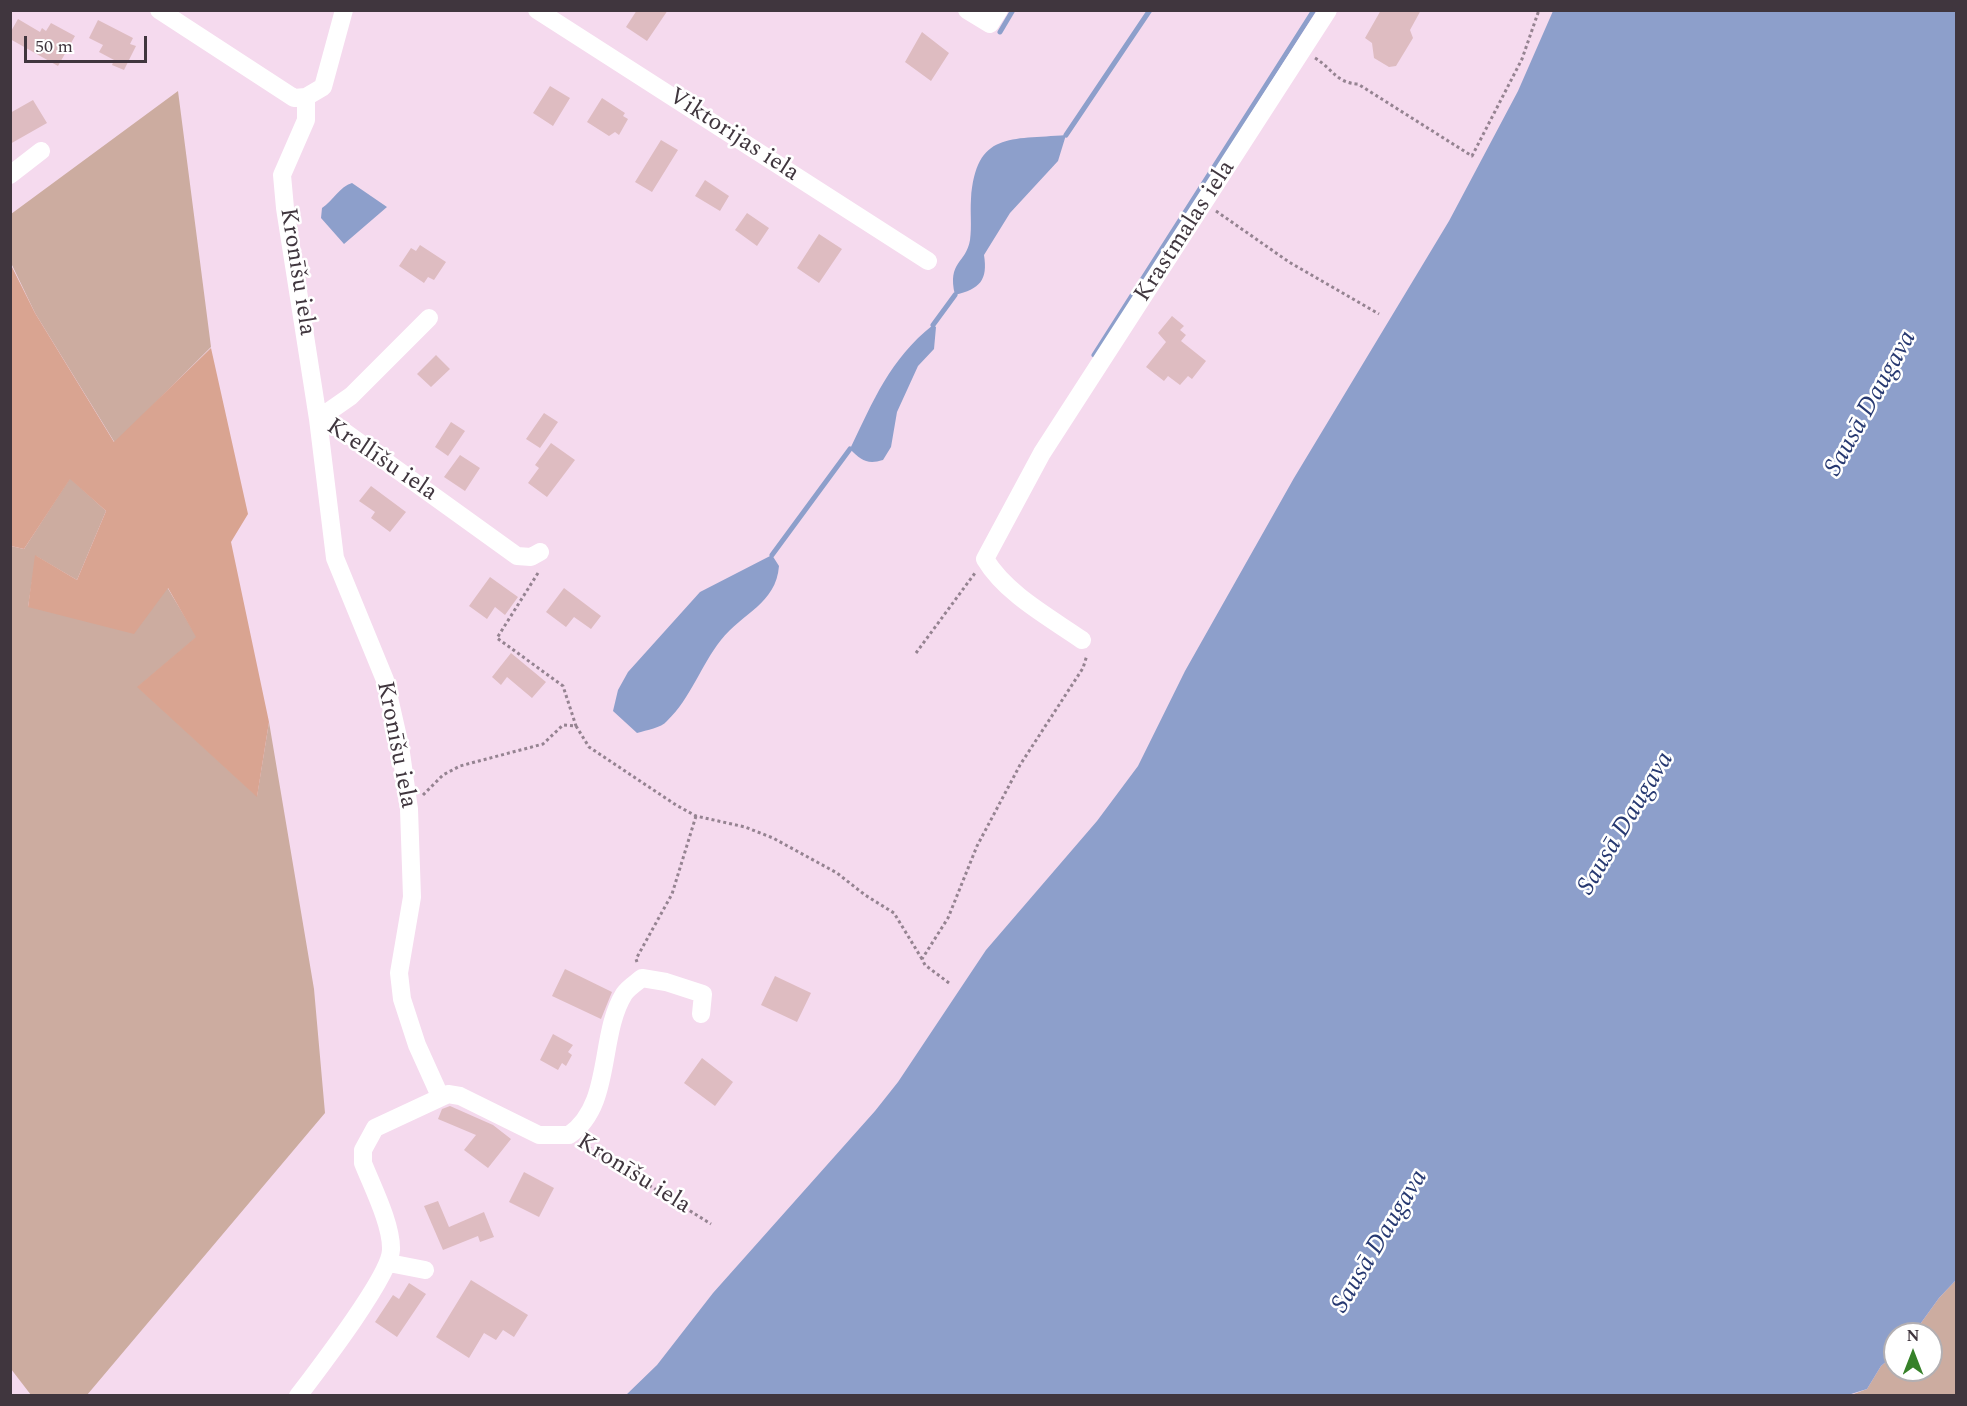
<!DOCTYPE html>
<html>
<head>
<meta charset="utf-8">
<style>
  body { margin:0 }
  #map { position:relative; width:1967px; height:1406px; overflow:hidden; background:#f5daee; font-family:Spectral,serif }
  canvas { display:block }
  .frame { position:absolute; inset:0; border:12px solid #40363e; pointer-events:none }
  .north { position:absolute; left:1883px; top:1322px; width:60px; height:60px; box-sizing:border-box; background:#fff; border:2px solid #b3afb2; border-radius:50%; rotate:0deg; font-size:16px; font-weight:700; line-height:24px; text-align:center; color:#40363e }
  .north::after { content:''; display:block; margin:auto; width:21px; height:27px; background:#368129; clip-path:polygon(50% 0,100% 100%,50% 72%,0 100%) }
  .scale { position:absolute; left:24px; top:36px; width:123px; height:27px; box-sizing:border-box; border:3px solid #40363e; border-top:0; padding-left:8px; font-size:18px; line-height:21px; white-space:nowrap; color:#40363e; -webkit-text-stroke:4px #fff; paint-order:stroke }
</style>
</head>
<body>
<div id="map">
<canvas width="1967" height="1406"></canvas>
<div class="frame"></div>
<div class="north">N</div>
<div class="scale">50 m</div>
</div>
<script>
const ctx = document.querySelector('canvas').getContext('2d');
ctx.lineJoin = 'round';
function paint(path, color) { ctx.fillStyle = color; ctx.fill(path, 'evenodd'); }
function strokePath(path, color, width, dash) { ctx.strokeStyle = color; ctx.lineWidth = width; ctx.lineCap = dash ? 'butt' : 'round'; ctx.setLineDash(dash || []); ctx.stroke(path); }
function drawText(font, color, halo, rows, align = 'center') {
  ctx.font = font + ' Spectral,serif'; ctx.lineWidth = 5; ctx.setLineDash([]); ctx.textBaseline = 'middle'; ctx.strokeStyle = halo; ctx.fillStyle = color; for (const [text, x, y, turn = 0] of rows) {
    ctx.save(); ctx.translate(x, y); ctx.rotate((+turn || 0) * Math.PI / 180); ctx.textAlign = isNaN(turn) ? turn : align; if (halo) ctx.strokeText(text, 0, 0); ctx.fillText(text, 0, 0); ctx.restore();
  }
}
const green = new Path2D(`
  M 178,91 L 211,347 L 115,443 L 35,313 L 11,263 L 11,214 Z
  M 70,478 L 106,511 L 77,580 L 36,556 L 28,607 L 167,587 L 197,637 L 138,687 L 257,796 L 269,722 L 314,989 L 325,1113 L 87,1395 L 31,1395 L 11,1369 L 11,546 L 24,549 Z
  M 1956,1280 L 1956,1395 L 1848,1396 L 1867,1389 L 1881,1366 L 1895,1354 L 1895,1370 L 1931,1370 L 1931,1334 L 1913,1334 L 1939,1298 Z`);
const forest = new Path2D(`
  M 10,263 L 35,313 L 114,442 L 211,348 L 248,514 L 231,542 L 269,722 L 257,797 L 137,687 L 196,637 L 168,588 L 134,634 L 28,607 L 35,555 L 77,580 L 106,511 L 70,479 L 24,549 L 11,546 Z`);
const water = new Path2D(`
  M 1553,11 L 1956,11 L 1956,1280 L 1939,1298 L 1913,1334 L 1895,1334 L 1895,1354 L 1881,1366 L 1867,1389 L 1848,1395 L 626,1395 L 657,1365 L 713,1293 L 875,1111 L 898,1082 L 986,950 L 1097,821 L 1138,766 L 1185,671 L 1294,478 L 1449,221 L 1518,91 Z
  M 1066,135 L 1058,161 L 1010,213 L 984,255 C 988,280 980,289 955,295 C 947,261 966,264 970,240 C 972,226 970,213 971,199 C 976,131 1010,140 1066,135 Z
  M 352,183 L 387,207 L 344,244 L 321,218 L 322,208 C 333,201 340,186 352,183 Z
  M 933,325 L 936,327 L 934,349 L 918,366 L 897,412 L 891,447 L 883,460 C 867,465 861,460 850,449 C 873,401 890,359 933,325 Z
  M 772,555 L 779,566 C 776,604 742,613 721,640 C 701,665 691,698 667,721 C 661,728 647,730 637,733 L 613,711 L 618,690 L 628,672 L 700,592 Z`);
const stream = new Path2D(`
  M 1000,32 L 1013,10
  M 1066,135 L 1150,10
  M 933,325 L 955,295
  M 1094,355 L 1314,10
  M 772,555 L 850,449`);
const building = new Path2D(`
  M 637,10 L 668,10 L 647,41 L 626,27 Z
  M 1381,10 L 1421,10 L 1410,30 L 1413,38 L 1396,66 L 1389,67 L 1374,58 L 1372,43 L 1365,38 Z
  M 18,19 L 40,32 L 42,28 L 46,31 L 51,23 L 75,36 L 58,66 L 10,39 L 10,33 Z
  M 98,20 L 133,38 L 130,44 L 136,46 L 124,70 L 112,65 L 114,60 L 99,52 L 103,45 L 89,38 Z
  M 922,32 L 949,53 L 931,81 L 905,62 Z
  M 550,86 L 570,98 L 553,126 L 533,113 Z
  M 602,98 L 625,113 L 623,116 L 628,119 L 619,135 L 615,132 L 609,136 L 587,122 Z
  M 33,100 L 47,123 L 10,144 L 10,113 Z
  M 661,140 L 678,150 L 652,192 L 635,182 Z
  M 705,180 L 729,196 L 720,211 L 695,196 Z
  M 747,213 L 769,228 L 757,246 L 735,230 Z
  M 819,234 L 842,249 L 819,283 L 797,268 Z
  M 420,245 L 446,262 L 434,280 L 428,277 L 424,283 L 399,266 L 411,248 L 416,251 Z
  M 1172,316 L 1184,326 L 1180,330 L 1186,335 L 1181,341 L 1206,361 L 1192,379 L 1188,376 L 1180,385 L 1168,376 L 1164,381 L 1146,367 L 1166,342 L 1158,333 Z
  M 436,355 L 450,369 L 431,387 L 417,374 Z
  M 544,413 L 558,422 L 540,448 L 526,439 Z
  M 451,422 L 465,431 L 448,456 L 435,447 Z
  M 551,443 L 575,460 L 547,497 L 528,483 L 539,468 L 535,465 Z
  M 460,455 L 480,468 L 465,491 L 444,477 Z
  M 371,486 L 406,512 L 390,532 L 371,518 L 375,512 L 359,501 Z
  M 490,577 L 518,597 L 505,615 L 495,607 L 487,619 L 469,606 Z
  M 564,588 L 601,616 L 591,629 L 574,617 L 566,627 L 546,612 Z
  M 511,653 L 546,682 L 532,698 L 507,677 L 501,685 L 492,677 Z
  M 565,969 L 612,992 L 601,1019 L 552,996 Z
  M 775,976 L 811,993 L 797,1022 L 761,1005 Z
  M 553,1034 L 573,1045 L 568,1052 L 572,1055 L 566,1066 L 562,1063 L 558,1070 L 540,1060 Z
  M 702,1058 L 733,1082 L 715,1106 L 684,1083 Z
  M 450,1106 L 493,1125 L 511,1139 L 488,1168 L 464,1150 L 476,1135 L 438,1119 L 442,1109 Z
  M 524,1172 L 554,1188 L 539,1217 L 509,1202 Z
  M 438,1201 L 449,1227 L 484,1212 L 494,1237 L 480,1242 L 478,1236 L 443,1250 L 424,1206 Z
  M 471,1280 L 528,1315 L 514,1337 L 503,1330 L 496,1340 L 484,1333 L 469,1358 L 436,1337 Z
  M 409,1283 L 426,1294 L 397,1337 L 375,1322 L 393,1295 L 399,1299 Z`);
const path = new Path2D(`
  M 1315,58 C 1332,68 1336,83 1358,84 L 1472,156 L 1522,59 L 1539,10
  M 1216,211 L 1289,262 L 1379,314
  M 538,573 L 497,638 L 563,686 L 576,726
  M 916,653 L 975,573
  M 423,795 L 443,775 L 460,766 L 543,744 L 563,725 L 576,726 L 589,747 L 676,805 L 696,816 L 745,827 L 773,838 L 837,873 L 865,895 L 894,913 L 922,959
  M 637,962 L 636,959 L 672,894 L 696,816
  M 949,983 L 925,965 L 922,959 L 948,918 L 977,846 L 1020,765 L 1083,668 L 1087,655
  M 583,1144 L 711,1224`);
const minor = new Path2D(`
  M 159,10 L 294,98 L 306,97 L 323,87 L 344,10
  M 537,10 L 928,261
  M 967,10 L 990,24 L 999,10
  M 306,97 L 306,120 L 282,175 L 285,208 L 318,419 L 335,558 L 385,680 L 400,746 L 409,809 L 412,897 L 399,973 L 402,999 L 417,1045 L 440,1096
  M 10,175 L 41,151
  M 429,318 L 351,396 L 318,419 L 342,430 L 517,556 L 531,557 L 540,552
  M 1082,640 C 1049,617 1006,594 985,559 L 1042,453 L 1328,10
  M 389,1263 L 425,1270
  M 298,1396 C 317,1371 390,1276 391,1250 C 392,1225 372,1186 363,1163 L 363,1150 L 375,1128 L 448,1094 L 460,1096 L 539,1135 L 569,1135 C 613,1105 598,1036 624,994 C 628,988 636,983 642,978 L 666,982 L 703,994 L 701,1014`);
const streetNames = [
  ["Viktorijas iela",733,136,33],
  ["Krastmalas iela",1186,232,-57],
  ["Kronīšu iela",296,272,81],
  ["Krellīšu iela",381,461,34],
  ["Kronīšu iela",395,745,79],
  ["Kronīšu iela",633,1175,32]
];
const waterNames = [
  ["Sausā Daugava",1872,404,-61],
  ["Sausā Daugava",1627,824,-59],
  ["Sausā Daugava",1381,1242,-59]
];
paint(green, '#ccaca0');
paint(forest, '#d9a491');
paint(water, '#8d9fcb');
strokePath(stream, '#8d9fcb', 5);
paint(building, '#debcc1');
strokePath(path, '#958391', 3, [3, 3]);
strokePath(minor, '#fff', 18);
drawText('24px', '#40363e', '#fff', streetNames);
drawText('italic 26px', '#273971', '#fff', waterNames);
</script>
</body>
</html>
